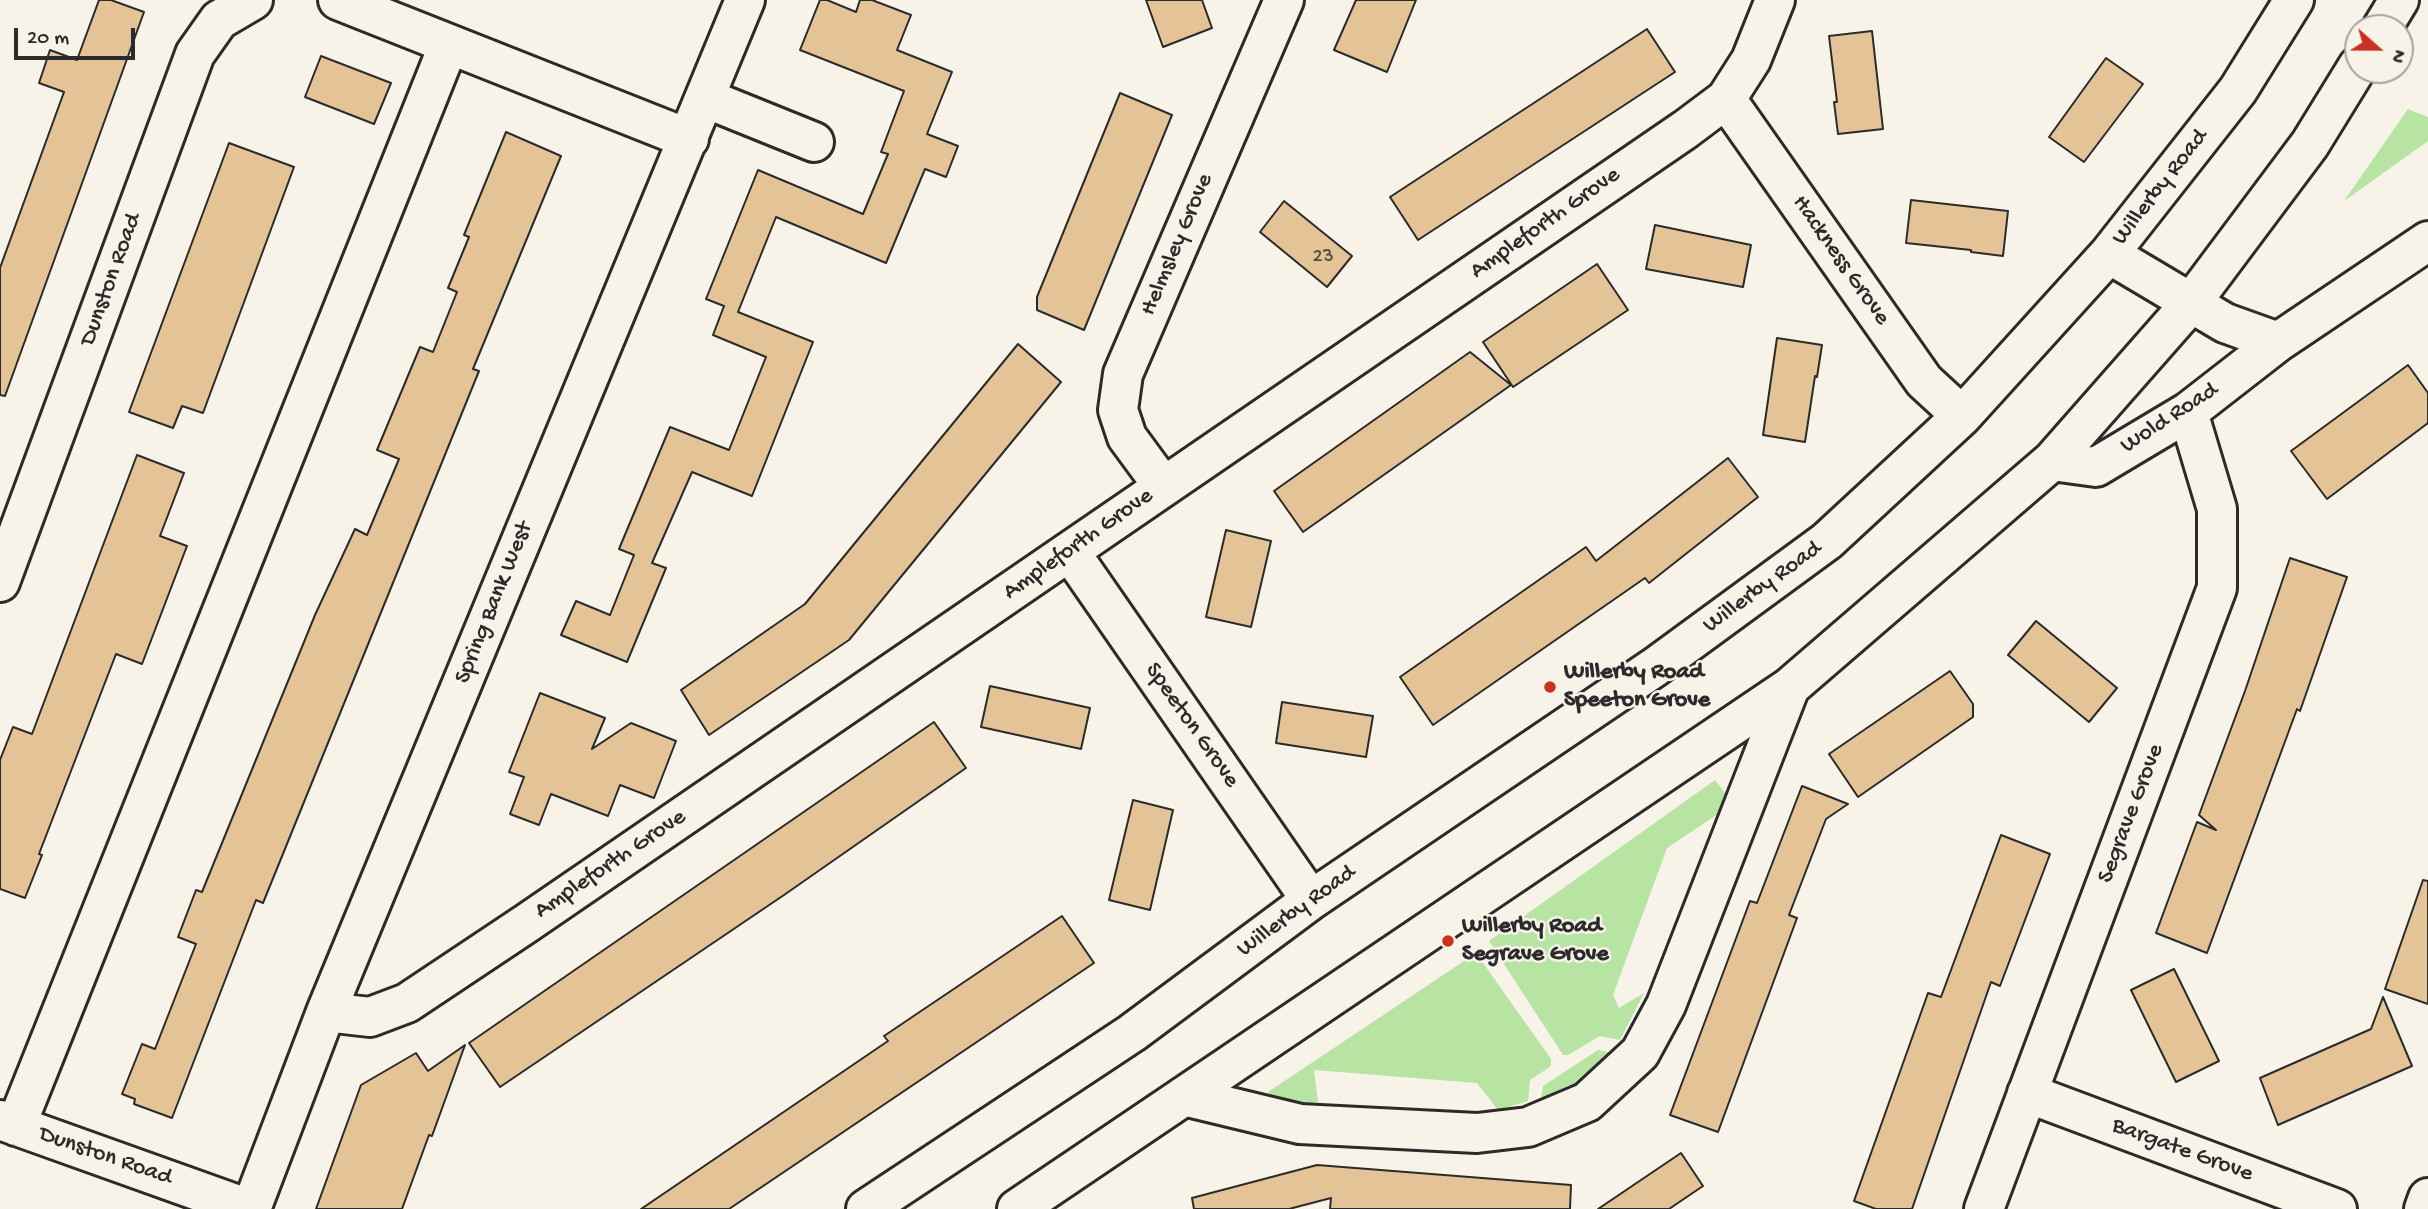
<!DOCTYPE html>
<html>
<head>
<meta charset="utf-8">
<style>
  body { margin:0 }
  #map { position:relative; width:2428px; height:1209px; overflow:hidden; background:#f7f3e8; font-family:"Gochi Hand",sans-serif }
  canvas { display:block }
  .north { position:absolute; left:2344px; top:14px; width:70px; height:70px; box-sizing:border-box; background:#f7f3e8; border:2px solid #a5a39c; border-radius:50%; rotate:111deg; font-size:19px; font-weight:700; line-height:28px; text-align:center; color:#2b2b2b }
  .north::after { content:''; display:block; margin:auto; width:24px; height:32px; background:#c8321e; clip-path:polygon(50% 0,100% 100%,50% 72%,0 100%) }
  .scale { position:absolute; left:14px; top:28px; width:121px; height:32px; box-sizing:border-box; border:4px solid #2b2b2b; border-top:0; padding-left:9px; font-size:21px; line-height:24px; white-space:nowrap; color:#2b2b2b; -webkit-text-stroke:5px #f7f3e8; paint-order:stroke }
</style>
</head>
<body>
<div id="map">
<canvas width="2428" height="1209"></canvas>
<div class="north">N</div>
<div class="scale">20 m</div>
</div>
<script>
const ctx = document.querySelector('canvas').getContext('2d');
ctx.lineJoin = 'round';
function paint(path, color) { ctx.fillStyle = color; ctx.fill(path, 'evenodd'); }
function strokePath(path, color, width, dash) { ctx.strokeStyle = color; ctx.lineWidth = width; ctx.lineCap = dash ? 'butt' : 'round'; ctx.setLineDash(dash || []); ctx.stroke(path); }
function drawText(font, color, halo, rows, align = 'center') {
  ctx.font = font + ' "Gochi Hand",sans-serif'; ctx.lineWidth = 5; ctx.setLineDash([]); ctx.textBaseline = 'middle'; ctx.strokeStyle = halo; ctx.fillStyle = color; for (const [text, x, y, turn = 0] of rows) {
    ctx.save(); ctx.translate(x, y); ctx.rotate((+turn || 0) * Math.PI / 180); ctx.textAlign = isNaN(turn) ? turn : align; if (halo) ctx.strokeText(text, 0, 0); ctx.fillText(text, 0, 0); ctx.restore();
  }
}
const green = new Path2D(`
  M 2408,109 L 2428,117 L 2428,141 L 2344,201 Z
  M 1715,780 L 1725,793 L 1724,803 L 1718,814 L 1667,848 L 1613,995 L 1619,1008 L 1644,993 L 1620,1040 L 1600,1036 L 1568,1055 L 1563,1055 L 1489,941 Z
  M 1476,953 L 1551,1059 L 1551,1066 L 1530,1080 L 1528,1101 L 1498,1110 L 1477,1083 L 1314,1070 L 1318,1102 C 1301,1103 1277,1110 1268,1092 Z
  M 1598,1050 L 1611,1053 L 1583,1077 L 1583,1082 L 1571,1089 L 1569,1085 L 1541,1098 L 1543,1086 Z`);
const building = new Path2D(`
  M 99,0 L 111,0 L 144,12 L 5,396 L 0,395 L 0,268 L 64,92 L 39,83 L 50,50 L 77,60 Z
  M 820,0 L 827,0 L 856,12 L 860,0 L 872,0 L 911,15 L 897,50 L 952,72 L 927,134 L 958,146 L 946,177 L 925,169 L 886,263 L 776,217 L 738,312 L 813,342 L 752,496 L 692,472 L 652,563 L 666,568 L 627,662 L 561,635 L 576,601 L 610,615 L 634,555 L 619,549 L 670,427 L 729,450 L 766,357 L 713,335 L 724,306 L 706,299 L 758,170 L 863,214 L 888,154 L 881,152 L 904,91 L 800,50 Z
  M 1146,0 L 1202,0 L 1212,28 L 1163,47 Z
  M 1356,0 L 1416,0 L 1387,72 L 1334,50 Z
  M 1647,29 L 1675,72 L 1418,240 L 1390,197 Z
  M 1872,31 L 1883,129 L 1838,134 L 1834,102 L 1837,102 L 1829,36 Z
  M 321,56 L 391,83 L 374,124 L 305,97 Z
  M 2106,58 L 2143,84 L 2084,162 L 2049,137 Z
  M 1120,93 L 1172,115 L 1084,330 L 1037,310 L 1037,297 Z
  M 506,132 L 561,156 L 473,369 L 479,371 L 263,903 L 256,900 L 172,1118 L 134,1104 L 135,1099 L 122,1094 L 142,1044 L 155,1049 L 196,944 L 178,937 L 196,890 L 202,892 L 315,615 L 355,529 L 367,535 L 399,459 L 377,450 L 420,347 L 433,352 L 457,292 L 448,288 L 469,237 L 464,235 Z
  M 229,143 L 294,167 L 203,413 L 182,406 L 173,428 L 129,412 Z
  M 1911,200 L 2008,211 L 2003,256 L 1971,252 L 1971,250 L 1906,243 Z
  M 1284,201 L 1352,256 L 1327,287 L 1260,232 Z
  M 1655,225 L 1751,245 L 1743,287 L 1646,269 Z
  M 1597,264 L 1628,310 L 1513,387 L 1483,342 Z
  M 1777,338 L 1822,345 L 1817,377 L 1815,376 L 1805,442 L 1763,435 Z
  M 1018,344 L 1061,382 L 849,640 L 709,735 L 681,690 L 805,604 Z
  M 1470,352 L 1511,385 L 1303,532 L 1274,491 Z
  M 2408,365 L 2428,393 L 2428,423 L 2327,499 L 2291,451 Z
  M 137,455 L 184,473 L 160,536 L 187,546 L 142,664 L 116,654 L 39,854 L 42,855 L 25,898 L 0,889 L 0,760 L 13,727 L 32,734 Z
  M 1728,458 L 1758,497 L 1649,583 L 1645,578 L 1433,725 L 1400,677 L 1586,547 L 1596,561 Z
  M 1226,530 L 1271,541 L 1251,627 L 1206,617 Z
  M 2290,558 L 2347,577 L 2300,711 L 2297,709 L 2207,953 L 2156,933 L 2197,822 L 2216,830 L 2199,815 L 2245,691 Z
  M 2036,621 L 2117,688 L 2089,722 L 2008,655 Z
  M 1950,671 L 1973,704 L 1973,717 L 1858,797 L 1829,754 Z
  M 990,686 L 1090,708 L 1081,749 L 981,727 Z
  M 540,693 L 605,718 L 592,749 L 631,723 L 676,741 L 654,798 L 620,785 L 608,816 L 551,794 L 539,825 L 510,814 L 524,777 L 509,772 Z
  M 1282,702 L 1373,716 L 1366,757 L 1276,743 Z
  M 934,722 L 966,768 L 784,895 L 500,1087 L 469,1043 Z
  M 1802,786 L 1848,804 L 1826,819 L 1789,915 L 1797,918 L 1718,1132 L 1670,1115 L 1750,901 L 1757,903 Z
  M 1133,800 L 1173,810 L 1150,910 L 1109,900 Z
  M 2001,835 L 2050,854 L 2000,986 L 1991,982 L 1912,1209 L 1876,1209 L 1854,1201 L 1928,993 L 1941,997 Z
  M 2423,880 L 2428,881 L 2428,1004 L 2385,989 Z
  M 1062,916 L 1094,963 L 729,1209 L 641,1209 L 888,1041 L 884,1036 Z
  M 2174,969 L 2219,1061 L 2176,1082 L 2131,990 Z
  M 2383,997 L 2412,1066 L 2278,1125 L 2260,1078 L 2371,1029 Z
  M 465,1045 L 432,1136 L 429,1135 L 402,1209 L 316,1209 L 361,1085 L 416,1053 L 428,1071 Z
  M 1681,1153 L 1703,1186 L 1669,1209 L 1598,1209 Z
  M 1317,1165 L 1571,1185 L 1570,1209 L 1330,1209 L 1331,1198 L 1289,1209 L 1194,1209 L 1192,1198 Z`);
const minor = new Path2D(`
  M 338,0 L 689,139
  M 2382,28 L 2399,0
  M 705,98 L 814,142
  M 1726,99 L 1924,381 L 1962,416
  M 2109,254 L 2225,323 L 2278,342
  M 2052,461 L 2096,467 L 2188,412 L 2278,342 L 2428,241
  M 1163,486 L 1127,437 L 1118,410 L 1123,374 L 1284,0
  M 1070,552 L 1311,900
  M 0,582 L 195,54 L 219,20 L 253,0
  M 326,1012 L 370,1017 L 407,1003 L 527,923 L 1686,129 L 1726,99 L 1751,60 L 1775,0
  M 2027,1093 L 2337,1209
  M 1184,1096 L 1300,1124 L 1477,1133 L 1528,1127 L 1587,1102 L 1640,1053 L 1666,1005 L 1790,687
  M 0,1120 L 249,1209
  M 16,1126 L 449,44
  M 251,1209 L 326,1012 L 745,0
  M 866,1209 L 1132,1033 L 1311,900 L 1655,667 L 1827,541 L 1962,416 L 2109,254 L 2238,90 L 2294,0
  M 1017,1209 L 1790,687 L 2052,461 L 2191,303 L 2310,144 L 2358,66
  M 1984,1209 L 2217,588 L 2217,509 L 2188,412
  M 2424,1209 L 2428,1198`);
const markers = [
  [1550,687,7,"#c8321e"],
  [1448,941,7,"#c8321e"]
];
const numberNames = [
  ["23",1323,258]
];
const streetNames = [
  ["Willerby Road",2161,188,-52],
  ["Ampleforth Grove",1546,224,-35],
  ["Helmsley Grove",1178,245,-67],
  ["Hackness Grove",1840,261,55],
  ["Dunston Road",112,280,-70],
  ["Wold Road",2170,419,-33],
  ["Ampleforth Grove",1079,545,-35],
  ["Willerby Road",1763,588,-36],
  ["Spring Bank West",495,603,-68],
  ["Speeton Grove",1191,726,55],
  ["Segrave Grove",2132,814,-69],
  ["Ampleforth Grove",611,865,-34],
  ["Willerby Road",1297,912,-36],
  ["Bargate Grove",2182,1151,20],
  ["Dunston Road",105,1157,19]
];
const poiNames = [
  ["Willerby Road",1564,673],
  ["Speeton Grove",1564,701],
  ["Willerby Road",1462,927],
  ["Segrave Grove",1462,955]
];
paint(green, '#b7e4a2');
paint(building, '#e4c497');
strokePath(building, '#2b2b2b', 2);
strokePath(minor, '#2b2b2b', 44);
strokePath(minor, '#f7f3e8', 38);
for (const [x, y, r, color] of markers) { const dot = new Path2D(); dot.arc(x, y, r, 0, 2 * Math.PI); ctx.fillStyle = color; ctx.fill(dot); strokePath(dot, '#f7f3e8', 2.5); }
drawText('21px', '#595146', null, numberNames);
drawText('24px', '#2b2b2b', '#f7f3e8', streetNames);
drawText('bold 24px', '#2b2b2b', '#f7f3e8', poiNames, 'left');
</script>
</body>
</html>
